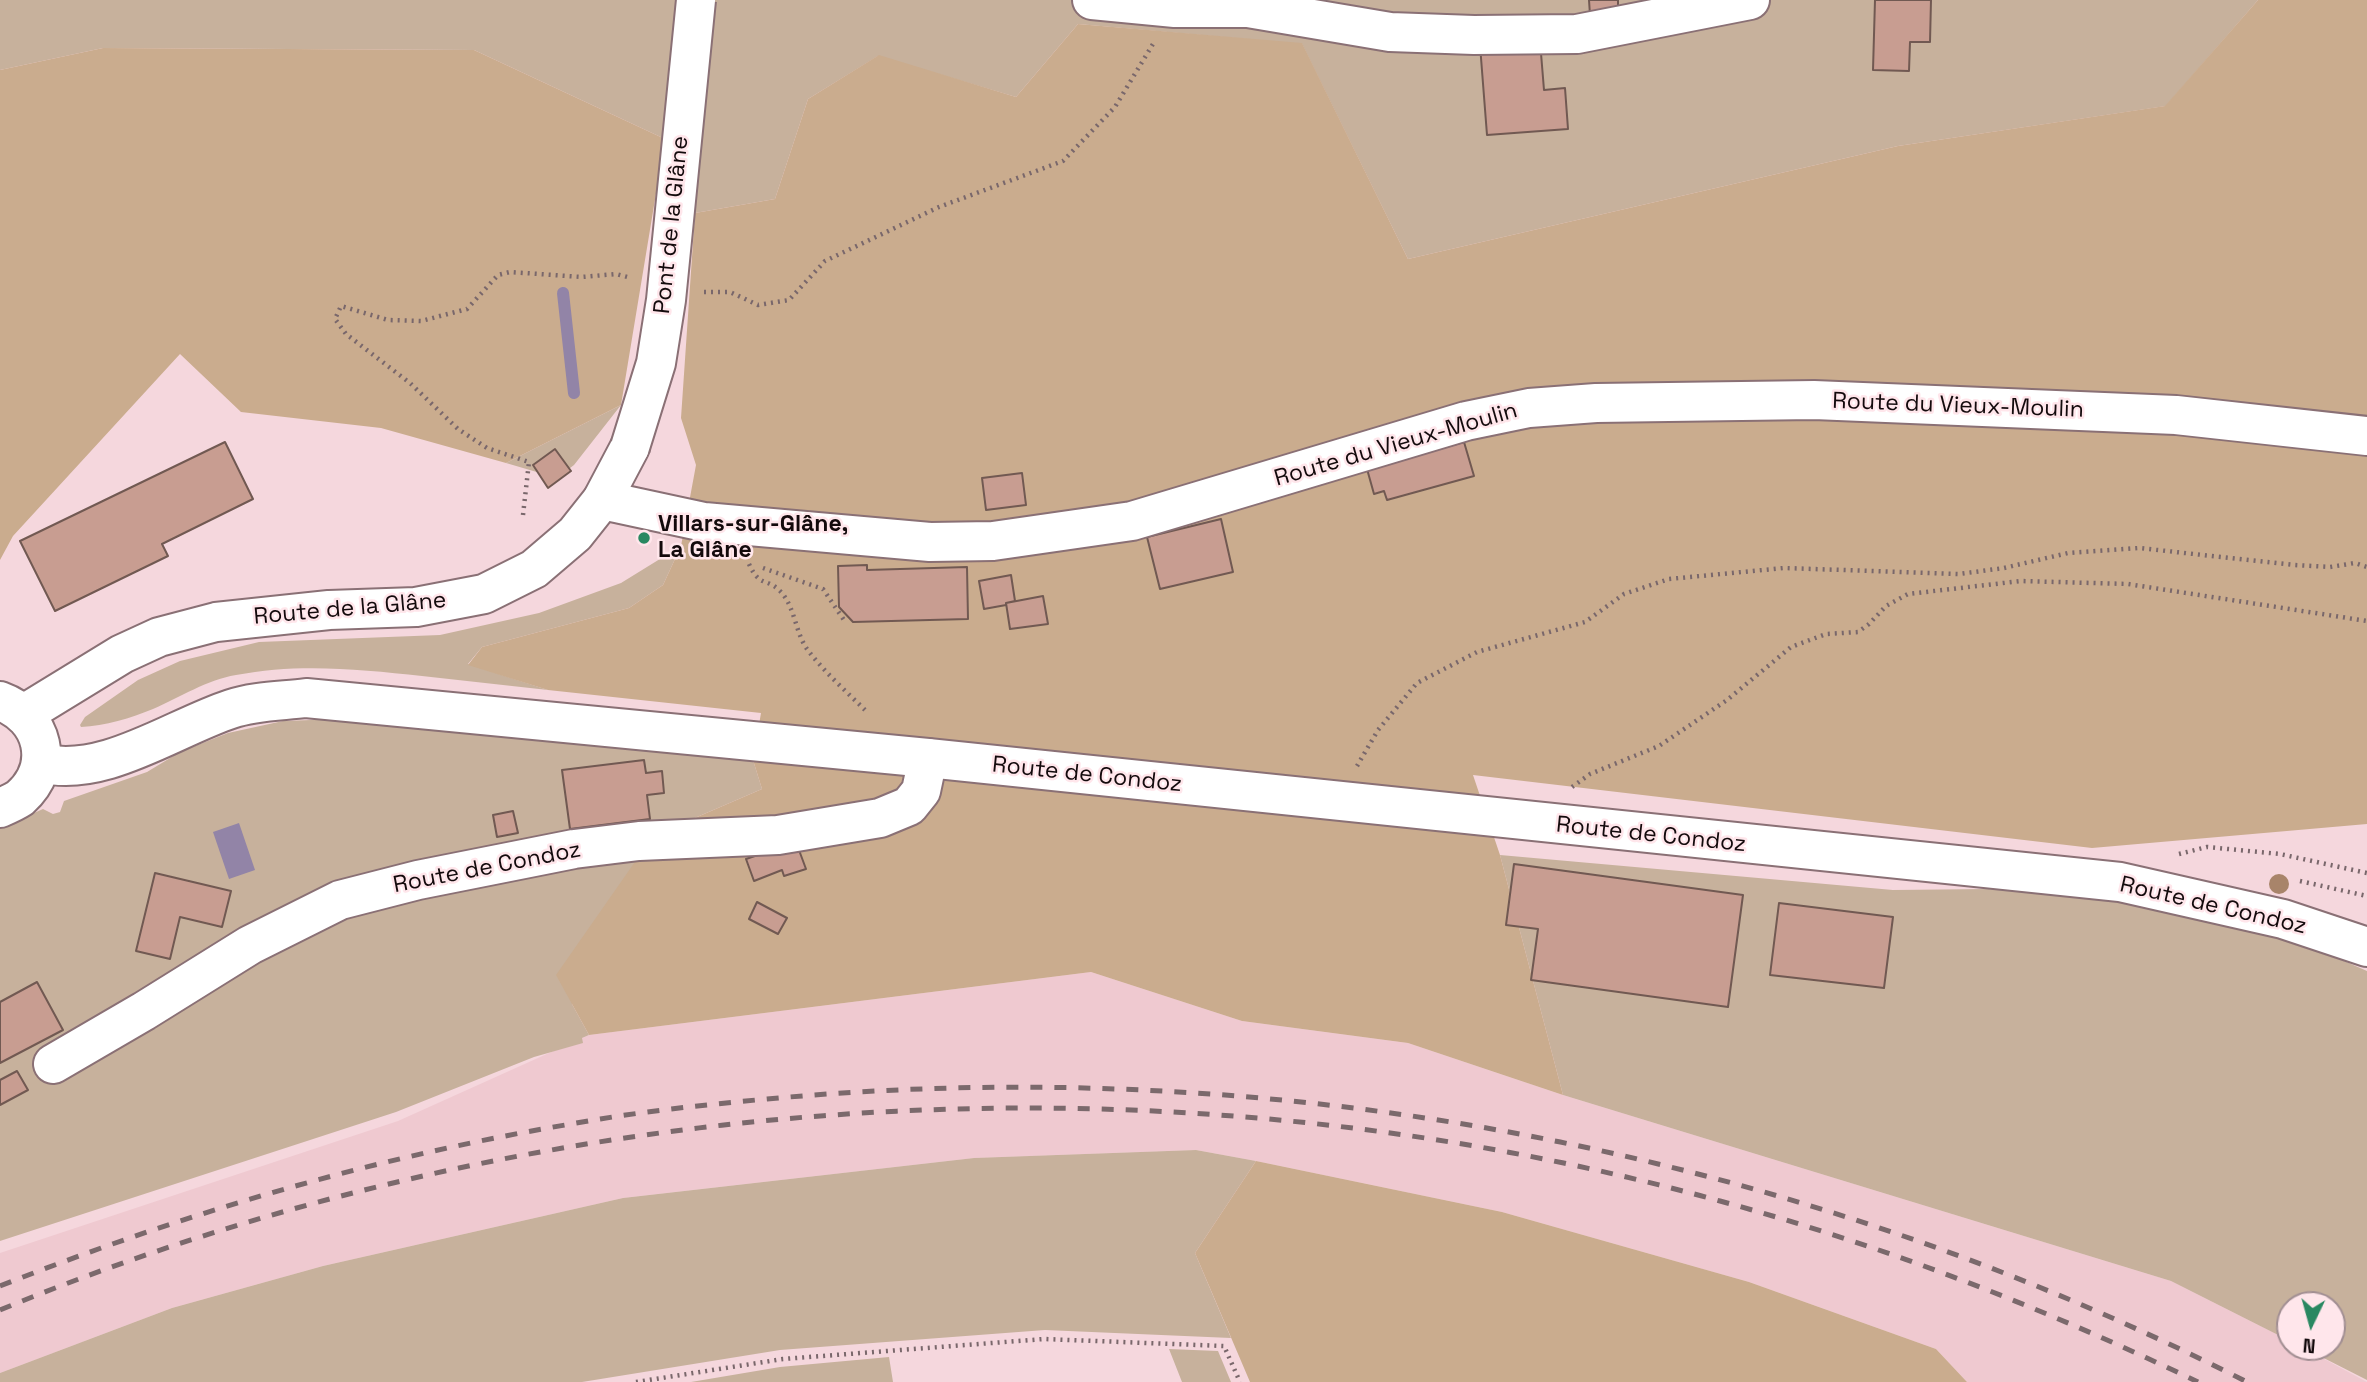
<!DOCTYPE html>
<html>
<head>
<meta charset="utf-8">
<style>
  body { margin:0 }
  #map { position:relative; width:2367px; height:1382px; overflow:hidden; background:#f5d7dd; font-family:"Space Grotesk",sans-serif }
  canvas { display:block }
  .north { position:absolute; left:2276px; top:1291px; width:70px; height:70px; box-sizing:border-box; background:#ffe6eb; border:2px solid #a18e92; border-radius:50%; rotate:185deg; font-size:19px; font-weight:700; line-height:28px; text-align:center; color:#130a0c }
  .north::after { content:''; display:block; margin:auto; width:24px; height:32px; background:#298861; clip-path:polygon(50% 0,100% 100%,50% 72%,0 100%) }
</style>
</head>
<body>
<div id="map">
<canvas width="2367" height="1382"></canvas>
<div class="north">N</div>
</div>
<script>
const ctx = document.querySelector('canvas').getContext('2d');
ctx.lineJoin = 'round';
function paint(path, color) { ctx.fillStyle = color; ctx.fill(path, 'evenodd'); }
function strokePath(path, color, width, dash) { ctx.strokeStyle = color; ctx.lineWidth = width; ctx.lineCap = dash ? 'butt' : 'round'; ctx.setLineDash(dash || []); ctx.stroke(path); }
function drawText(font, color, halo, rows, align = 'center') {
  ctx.font = font + ' "Space Grotesk",sans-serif'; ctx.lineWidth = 5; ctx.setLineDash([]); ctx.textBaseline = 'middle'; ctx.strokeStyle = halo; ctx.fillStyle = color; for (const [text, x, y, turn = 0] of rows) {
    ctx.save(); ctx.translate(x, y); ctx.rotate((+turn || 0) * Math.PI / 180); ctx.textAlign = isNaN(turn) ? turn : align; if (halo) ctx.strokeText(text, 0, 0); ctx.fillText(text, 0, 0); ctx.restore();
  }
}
const built = new Path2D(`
  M 1091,972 L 1242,1021 L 1408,1043 L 1563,1095 L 2171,1281 L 2290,1341 L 2290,1347 L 2302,1347 L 2367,1382 L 1967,1382 L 1936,1349 L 1749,1282 L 1502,1212 L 1256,1161 L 1196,1150 L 974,1158 L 623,1198 L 323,1266 L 172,1308 L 0,1373 L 0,1253 L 398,1121 L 589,1035 Z`);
const green = new Path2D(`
  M 0,0 L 679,0 L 665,139 L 474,50 L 103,48 L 0,70 Z
  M 715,0 L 2258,0 L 2166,106 L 1898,146 L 1408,259 L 1302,44 L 1078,24 L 1016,97 L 878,56 L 808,99 L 775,199 L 695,213 Z
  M 621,405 L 574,465 L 557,478 L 506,463 Z
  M 681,546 L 663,585 L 629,608 L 482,647 L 468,664 L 548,690 C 506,685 464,681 422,676 C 360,669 297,663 236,675 C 206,680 181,697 153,709 C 131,718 105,726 81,727 L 80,725 L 85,717 L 138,680 L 180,661 L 259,642 L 440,635 L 539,613 L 621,583 Z
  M 339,719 L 753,760 L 762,789 L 653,836 L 572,1004 L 589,1035 L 582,1038 L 583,1043 L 534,1057 L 396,1112 L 0,1241 L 0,828 L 43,809 L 53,814 L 60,812 L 64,801 L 147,772 L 180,752 L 228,733 L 283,721 Z
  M 1500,855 L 1893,890 L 1989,889 L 2117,901 L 2278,932 L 2367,971 L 2367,1380 L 2302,1347 L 2332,1347 L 2332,1305 L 2290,1305 L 2290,1341 L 2171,1281 L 1563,1095 Z
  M 1196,1150 L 1256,1161 L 1195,1253 L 1231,1338 L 1045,1330 L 780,1350 L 582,1382 L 0,1382 L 0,1373 L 172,1308 L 323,1266 L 623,1198 L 974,1158 Z
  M 1169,1349 L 1218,1351 L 1231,1382 L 1182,1382 Z
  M 889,1357 L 893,1382 L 691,1382 L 780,1367 Z`);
const forest = new Path2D(`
  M 2258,0 L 2367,0 L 2367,824 L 2092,848 L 1473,775 L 1500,855 L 1563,1095 L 1408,1043 L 1242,1021 L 1091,972 L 589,1035 L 556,975 L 653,836 L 762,789 L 753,760 L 761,713 L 548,690 L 468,665 L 482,647 L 629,608 L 663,585 L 681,546 L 696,465 L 681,418 L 695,213 L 775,199 L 808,99 L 879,55 L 1016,97 L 1078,24 L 1302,43 L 1408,259 L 1898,146 L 2165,106 Z
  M 103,48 L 474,50 L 665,139 L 621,405 L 506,463 L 381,428 L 241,412 L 180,354 L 13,536 L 0,560 L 0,70 Z
  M 1256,1161 L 1502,1212 L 1749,1282 L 1936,1349 L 1967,1382 L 1250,1382 L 1195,1253 Z`);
const water = new Path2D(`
  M 239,823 L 255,870 L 229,879 L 213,832 Z`);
const stream = new Path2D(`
  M 563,293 L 574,393`);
const building = new Path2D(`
  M 1589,0 L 1618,0 L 1618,13 L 1590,15 Z
  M 1875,0 L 1931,0 L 1930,42 L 1910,42 L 1909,71 L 1873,70 Z
  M 1540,41 L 1544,90 L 1565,88 L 1568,129 L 1487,135 L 1480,45 Z
  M 225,442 L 253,499 L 162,544 L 168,556 L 55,611 L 20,541 Z
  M 1464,442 L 1474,476 L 1387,500 L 1384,491 L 1374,494 L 1367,469 Z
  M 555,449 L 571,471 L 548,488 L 533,465 Z
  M 1022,473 L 1026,505 L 986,510 L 982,478 Z
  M 1221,519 L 1233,572 L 1160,589 L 1147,537 Z
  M 867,565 L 867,570 L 967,567 L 968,619 L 853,622 L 839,607 L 838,566 Z
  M 1011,575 L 1015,601 L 1006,603 L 1006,605 L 984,609 L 979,581 Z
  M 1043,596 L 1048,624 L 1010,629 L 1006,603 Z
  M 644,760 L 646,773 L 662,771 L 664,793 L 647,795 L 650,819 L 570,829 L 562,770 Z
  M 513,811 L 518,833 L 497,837 L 493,815 Z
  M 796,842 L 806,869 L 784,876 L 782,870 L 754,881 L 746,859 Z
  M 1514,864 L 1743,895 L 1728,1007 L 1531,980 L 1538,929 L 1506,925 Z
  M 155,873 L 231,891 L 222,927 L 180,917 L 170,959 L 136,951 Z
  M 757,902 L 787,918 L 778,934 L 749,919 Z
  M 1779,903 L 1893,917 L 1884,988 L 1770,975 Z
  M 37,982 L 63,1030 L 0,1063 L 0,1002 Z
  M 17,1071 L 28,1090 L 0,1105 L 0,1080 Z`);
const path = new Path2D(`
  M 704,292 L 730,292 L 758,305 L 789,300 L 825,261 L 939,207 L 1063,161 L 1115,107 L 1153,44
  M 523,515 L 529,462 L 487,448 L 458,429 L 410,383 L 346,334 L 335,319 L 341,306 L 388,320 L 421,321 L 467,309 L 498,275 L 510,272 L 582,277 L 616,274 L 631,278
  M 749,564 C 760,588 766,577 780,591 C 795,606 795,632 807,649 C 824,672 847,692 867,712
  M 763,568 L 823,589 L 844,620
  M 1357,766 L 1378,730 L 1417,683 L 1477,652 L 1585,622 L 1624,594 L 1669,579 L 1784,568 L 1959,574 L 2004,568 L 2068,553 L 2139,548 L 2295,565 L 2330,567 L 2355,563 L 2367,567
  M 1572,787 L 1590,774 L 1659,746 L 1727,700 L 1791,647 L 1826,634 L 1858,632 L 1869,624 L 1886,606 L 1908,594 L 2021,581 L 2128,584 L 2367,621
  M 2179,854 L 2207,847 L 2280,854 L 2367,873
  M 2300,881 L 2367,896
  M 636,1382 L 783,1359 L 1044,1339 L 1224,1346 L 1240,1382`);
const minor = new Path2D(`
  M 1092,0 L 1175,8 L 1248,8 L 1390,32 L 1474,35 L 1577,34 L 1750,0
  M 602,500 L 704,522 L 930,542 L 993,541 L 1132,521 L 1466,421 L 1529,408 L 1596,403 L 1814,400 L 2176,415 L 2367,436
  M 53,1064 L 144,1011 L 250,945 L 340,900 L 418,880 L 574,849 L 639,841 L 778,835 L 880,818 L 909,806 L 921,791 L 928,758`);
const secondary = new Path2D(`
  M 41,763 C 103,779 173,728 231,709 C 254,701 282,701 306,698 L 928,758 L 2120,882 L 2283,919 L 2367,947`);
const primary = new Path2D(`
  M 0,701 C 44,717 56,766 20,798 C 14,802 7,805 0,808
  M 24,714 L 122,654 L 159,637 L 216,622 L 329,610 L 416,607 L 484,594 L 534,569 L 575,534 L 602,500 L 630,447`);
const rail = new Path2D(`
  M 0,1286 C 185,1213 375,1157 571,1124 C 636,1112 702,1105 767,1099 C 1277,1051 1791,1150 2247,1382
  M 0,1310 C 539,1088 1157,1045 1720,1201 C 1885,1246 2044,1308 2198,1382`);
const primaryBridge = new Path2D(`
  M 630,447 L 656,363 L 666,300 L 696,0`);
const trees = [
  [2279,884]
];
const markers = [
  [644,538,7,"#298861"]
];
const streetNames = [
  ["Pont de la Glâne",672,225,-84],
  ["Route du Vieux-Moulin",1958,406,2],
  ["Route du Vieux-Moulin",1396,445,-16],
  ["Route de la Glâne",350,609,-5],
  ["Route de Condoz",1087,775,6],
  ["Route de Condoz",1651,835,6],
  ["Route de Condoz",487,868,-11],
  ["Route de Condoz",2213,906,13]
];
const poiNames = [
  ["Villars-sur-Glâne,",658,525],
  ["La Glâne",658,551]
];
paint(built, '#efc9d0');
paint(green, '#c7b19c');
paint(forest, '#caac8e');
paint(water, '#9284a7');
strokePath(stream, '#9284a7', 12);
paint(building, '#c89d91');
strokePath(building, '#715952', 2);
strokePath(minor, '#8a7075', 42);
strokePath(secondary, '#8a7075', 42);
strokePath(primary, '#8a7075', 42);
strokePath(path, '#79676b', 4.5, [2, 5]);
strokePath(minor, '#fff', 38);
strokePath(secondary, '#fff', 38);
strokePath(primary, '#fff', 38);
strokePath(rail, '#7b696c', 5, [12, 12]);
strokePath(primaryBridge, '#8a7075', 42, []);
strokePath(primaryBridge, '#fff', 38);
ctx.fillStyle = '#a8846a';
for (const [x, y] of trees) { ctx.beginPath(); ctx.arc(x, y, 10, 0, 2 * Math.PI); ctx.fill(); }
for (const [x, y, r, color] of markers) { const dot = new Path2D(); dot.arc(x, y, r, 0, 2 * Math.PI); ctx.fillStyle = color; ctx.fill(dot); strokePath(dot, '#ffe6eb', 2.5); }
drawText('23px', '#130a0c', '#ffe6eb', streetNames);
drawText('bold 23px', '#130a0c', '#ffe6eb', poiNames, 'left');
</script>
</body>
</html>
